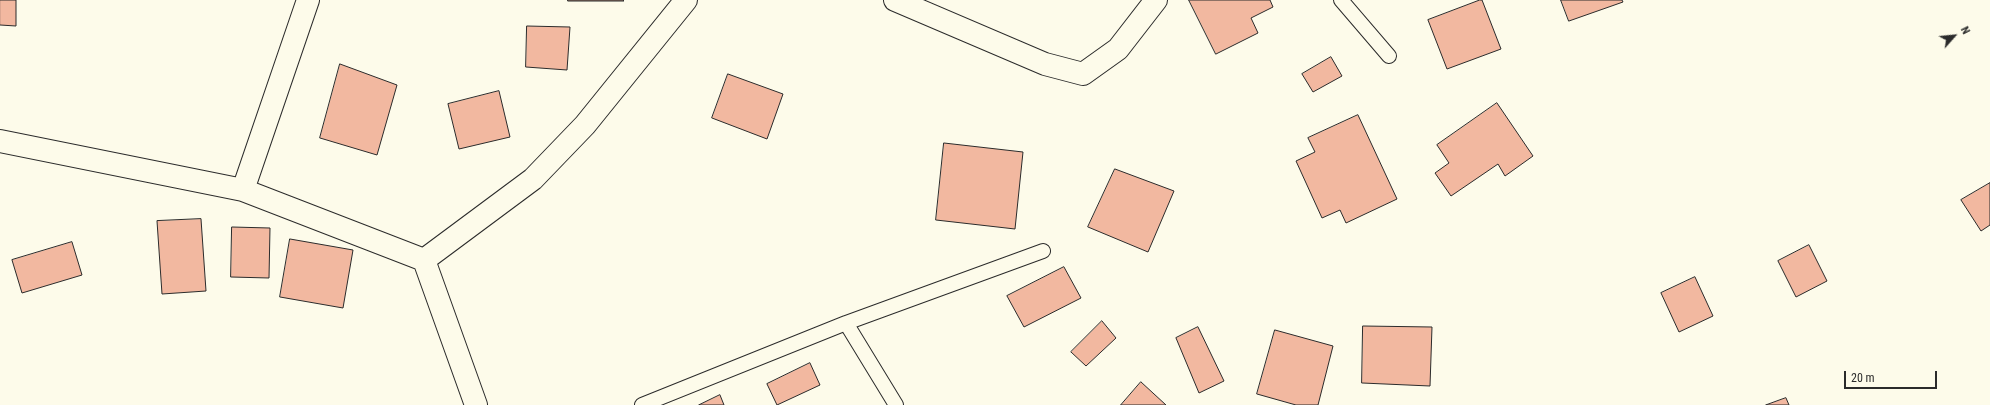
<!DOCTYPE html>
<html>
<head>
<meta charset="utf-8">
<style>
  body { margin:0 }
  #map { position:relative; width:1990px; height:405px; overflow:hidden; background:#fdfbea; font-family:"Roboto Condensed",sans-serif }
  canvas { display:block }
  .north { position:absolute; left:1934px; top:16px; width:40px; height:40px; -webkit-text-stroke:3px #fdfbea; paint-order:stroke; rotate:63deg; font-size:11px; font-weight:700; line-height:16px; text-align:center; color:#2b2b2b }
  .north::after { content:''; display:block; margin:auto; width:14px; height:18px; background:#2b2b2b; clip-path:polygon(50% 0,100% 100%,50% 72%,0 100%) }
  .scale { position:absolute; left:1844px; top:371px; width:93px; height:18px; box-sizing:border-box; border:2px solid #2b2b2b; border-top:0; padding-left:5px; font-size:12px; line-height:14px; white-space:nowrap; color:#2b2b2b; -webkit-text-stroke:3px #fdfbea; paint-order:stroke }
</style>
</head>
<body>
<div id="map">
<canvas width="1990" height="405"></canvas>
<div class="north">N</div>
<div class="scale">20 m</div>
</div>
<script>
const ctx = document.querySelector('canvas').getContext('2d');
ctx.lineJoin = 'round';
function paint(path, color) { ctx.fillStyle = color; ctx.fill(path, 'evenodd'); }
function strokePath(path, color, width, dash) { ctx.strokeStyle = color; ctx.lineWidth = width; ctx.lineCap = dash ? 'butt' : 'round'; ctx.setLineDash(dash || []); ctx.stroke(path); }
const building = new Path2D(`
  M 0,0 L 16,0 L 16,26 L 0,25 Z
  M 568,0 L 623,0 L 624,1 L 568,1 Z
  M 1189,0 L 1270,0 L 1273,7 L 1251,18 L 1258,33 L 1216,54 Z
  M 1480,0 L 1482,0 L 1501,49 L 1447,69 L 1428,20 Z
  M 1561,0 L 1622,0 L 1623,2 L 1569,21 Z
  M 527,26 L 570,27 L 567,70 L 526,67 Z
  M 1331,57 L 1342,76 L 1313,92 L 1302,74 Z
  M 340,64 L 397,85 L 377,155 L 320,138 Z
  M 728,74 L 783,94 L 767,139 L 712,118 Z
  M 499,91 L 510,137 L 459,149 L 448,104 Z
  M 1497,103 L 1533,156 L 1505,176 L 1498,164 L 1451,196 L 1435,173 L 1449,163 L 1437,145 Z
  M 1358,115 L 1397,199 L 1346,223 L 1340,210 L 1322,218 L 1296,161 L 1315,152 L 1308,138 Z
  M 944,143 L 1023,152 L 1015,229 L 936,220 Z
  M 1115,169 L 1174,191 L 1148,252 L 1088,227 Z
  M 1990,183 L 1990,225 L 1981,231 L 1961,200 Z
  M 201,219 L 206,291 L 162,294 L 157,221 Z
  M 232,227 L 270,228 L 269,278 L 231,277 Z
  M 290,239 L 353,250 L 343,308 L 280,297 Z
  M 72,242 L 82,275 L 22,293 L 12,260 Z
  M 1809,245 L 1827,281 L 1796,297 L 1778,261 Z
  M 1064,267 L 1081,298 L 1024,327 L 1007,296 Z
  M 1695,277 L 1713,316 L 1679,332 L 1661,293 Z
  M 1102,321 L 1116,338 L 1086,366 L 1071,352 Z
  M 1363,326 L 1432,327 L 1430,386 L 1362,383 Z
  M 1198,327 L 1224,381 L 1199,393 L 1176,338 Z
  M 1275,330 L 1333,346 L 1318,405 L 1296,405 L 1257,394 Z
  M 810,363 L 820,385 L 777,405 L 767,384 Z
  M 1141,382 L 1166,405 L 1121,405 Z
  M 720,395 L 724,405 L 699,405 Z
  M 1786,398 L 1789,405 L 1766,405 Z`);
const lane = new Path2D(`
  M 1341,0 L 1389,56
  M 846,323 L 896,405
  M 642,405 L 846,323 L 1043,251`);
const street = new Path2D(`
  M 895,0 L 1045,64 L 1083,74 L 1118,49 L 1156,0
  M 0,141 L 243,190 L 424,260 L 476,405
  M 243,190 L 308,0
  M 424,260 L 533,179 L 585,125 L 686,0`);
paint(building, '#f2b8a0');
strokePath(building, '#2b2b2b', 1);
strokePath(lane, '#2b2b2b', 16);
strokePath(street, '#2b2b2b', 24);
strokePath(lane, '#fdfbea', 14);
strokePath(street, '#fdfbea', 22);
</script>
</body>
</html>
